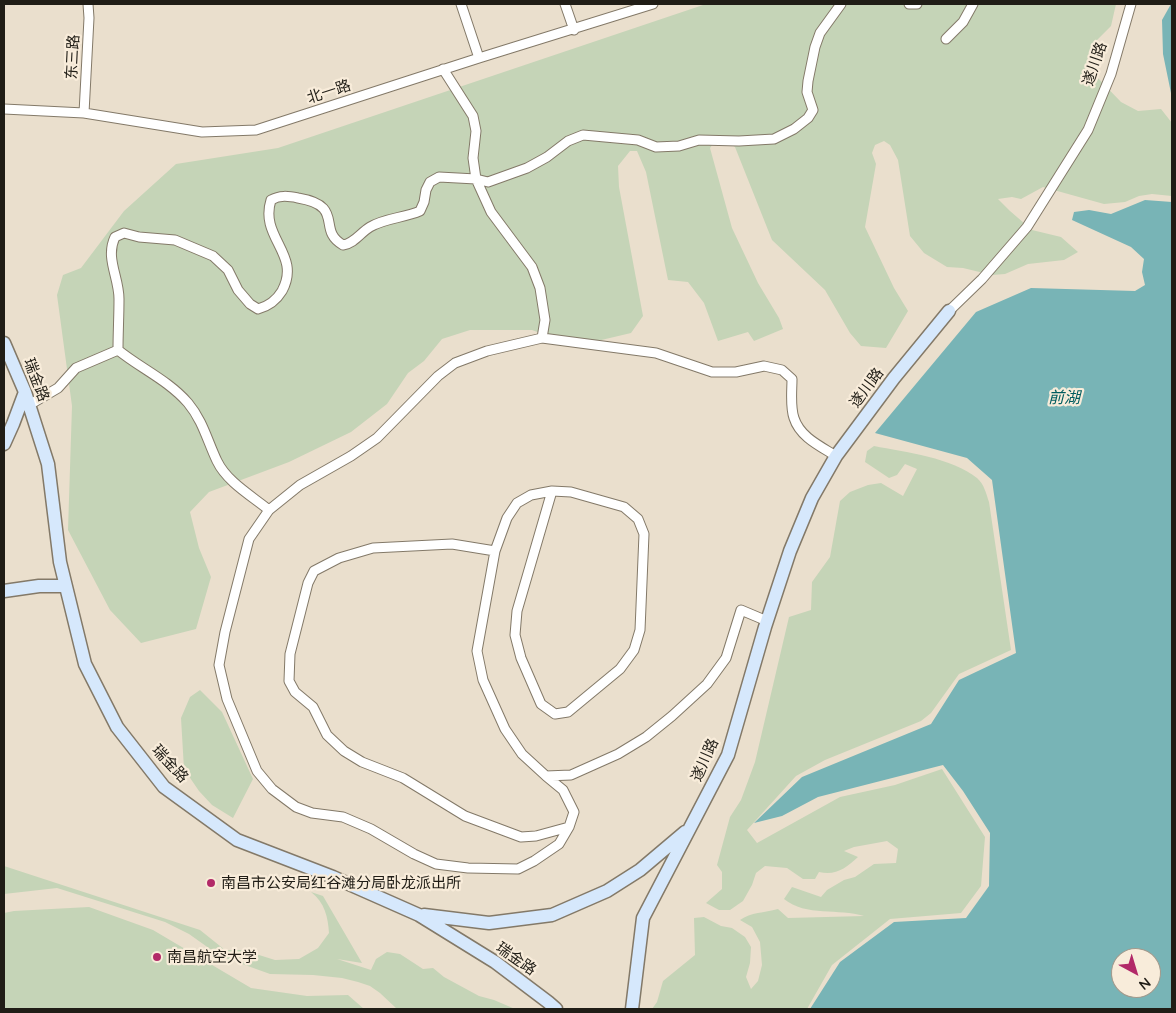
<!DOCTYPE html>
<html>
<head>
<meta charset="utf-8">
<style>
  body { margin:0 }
  #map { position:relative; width:1176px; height:1013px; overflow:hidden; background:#eadfcd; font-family:Quicksand,sans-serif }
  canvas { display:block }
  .frame { position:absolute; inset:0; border:5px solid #201d16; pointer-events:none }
  .north { position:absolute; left:1111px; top:948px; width:50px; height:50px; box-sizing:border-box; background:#f8ecda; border:1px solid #a2998c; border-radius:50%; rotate:141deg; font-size:14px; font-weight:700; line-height:20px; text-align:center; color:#201d16 }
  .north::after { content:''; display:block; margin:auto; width:18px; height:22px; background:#b22968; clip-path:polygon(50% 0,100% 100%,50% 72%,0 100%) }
</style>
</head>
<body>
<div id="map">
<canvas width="1176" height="1013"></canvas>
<div class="frame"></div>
<div class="north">N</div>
</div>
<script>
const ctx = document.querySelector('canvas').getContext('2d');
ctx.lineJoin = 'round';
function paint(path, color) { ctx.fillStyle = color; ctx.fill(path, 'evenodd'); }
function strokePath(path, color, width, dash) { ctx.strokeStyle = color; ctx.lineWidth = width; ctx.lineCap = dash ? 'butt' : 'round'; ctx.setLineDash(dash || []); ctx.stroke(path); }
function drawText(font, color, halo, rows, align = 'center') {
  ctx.font = font + ' Quicksand,"Noto Sans SC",sans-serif'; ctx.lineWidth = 4.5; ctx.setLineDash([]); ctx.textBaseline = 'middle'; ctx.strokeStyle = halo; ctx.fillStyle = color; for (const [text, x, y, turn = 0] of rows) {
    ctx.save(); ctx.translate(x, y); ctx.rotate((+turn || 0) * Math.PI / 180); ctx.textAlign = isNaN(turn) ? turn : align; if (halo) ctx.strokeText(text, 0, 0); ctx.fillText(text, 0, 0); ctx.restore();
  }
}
const green = new Path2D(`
  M 706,4 L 1116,4 L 1111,26 L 1097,40 L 1093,73 L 1121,102 L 1138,111 L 1161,109 L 1172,123 L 1172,196 L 1152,194 L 1139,196 L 1125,202 L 1104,204 L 1043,187 L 1021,199 L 1012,197 L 998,199 L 1010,211 L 1032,230 L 1061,237 L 1078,252 L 1064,260 L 1028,264 L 1005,274 L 992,275 L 963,268 L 947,267 L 924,253 L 910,236 L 898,160 L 890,145 L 884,141 L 875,145 L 872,153 L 876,164 L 865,227 L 894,288 L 908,311 L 886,348 L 861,346 L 850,333 L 825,290 L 772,240 L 735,147 L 725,140 L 715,141 L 710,148 L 732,228 L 758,283 L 779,318 L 783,329 L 754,341 L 748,332 L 718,341 L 704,303 L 688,282 L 668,280 L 646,172 L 637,151 L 630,151 L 618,166 L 619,187 L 643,316 L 631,333 L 576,346 L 532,330 L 470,330 L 442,339 L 424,361 L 408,373 L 387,404 L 351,432 L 289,462 L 209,492 L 190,512 L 199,548 L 211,577 L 196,629 L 141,643 L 110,610 L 68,530 L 72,406 L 57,295 L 63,275 L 81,268 L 124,211 L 176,164 L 278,148 Z
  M 874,446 C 905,452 953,458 977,478 C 984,484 986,493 989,502 L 1011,650 L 959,674 L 931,713 L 921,721 L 825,760 L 796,776 L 747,830 L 757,843 L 840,797 L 895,785 L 942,769 L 985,837 L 981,886 L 961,913 L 890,919 L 832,965 L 807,1009 L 652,1009 L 657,1002 L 663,981 L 695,955 L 694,918 L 704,917 L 721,926 L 732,928 L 745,937 L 751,947 L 750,963 L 746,977 L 751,989 L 758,981 L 762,965 L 760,942 L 752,927 L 740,920 C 751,912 764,913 778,909 L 788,918 L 864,916 C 839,908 806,917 784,899 L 792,887 L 821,897 L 827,890 L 844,880 L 855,877 L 874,864 L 896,863 L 898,849 L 887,841 L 854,847 L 844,851 L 858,857 C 846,868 836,876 819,872 L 815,879 L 803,879 L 787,868 L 765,866 L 756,873 L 752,885 L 743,901 L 730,910 L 719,910 L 706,903 L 722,889 L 722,872 L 717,865 L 730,817 L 741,800 L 755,762 L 789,617 L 811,610 L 812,582 L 830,557 L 840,501 L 850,492 L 868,485 L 881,483 L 903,496 L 917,469 L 905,464 L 897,475 L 889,478 L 865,462 L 867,451 Z
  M 200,690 L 222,712 L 253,779 L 233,818 L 212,805 L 199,791 L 184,769 L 181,718 L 190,697 Z
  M 4,866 L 200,930 L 225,950 L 243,950 L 275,960 L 299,959 L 318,948 L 329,933 C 328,917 325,903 311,892 L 323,896 L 362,963 L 337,959 L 371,970 L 376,959 L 387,952 L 400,954 L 423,969 L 433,968 L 444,977 L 479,996 L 494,1000 L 515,1009 L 397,1009 L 380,993 L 370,986 L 358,982 L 342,978 L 313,975 L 270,974 L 220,956 L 189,934 L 165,922 L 57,888 L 4,894 Z
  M 89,907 L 153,930 L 251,988 L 307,996 L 348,995 L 364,1009 L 4,1009 L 4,913 L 14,911 Z`);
const water = new Path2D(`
  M 1171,4 L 1172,4 L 1172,98 L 1163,54 L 1162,20 Z
  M 1145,200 L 1172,202 L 1172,1009 L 810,1009 L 840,962 L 894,922 L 966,918 L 989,886 L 990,833 L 963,791 L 943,765 L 818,797 L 782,816 L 754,823 L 802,777 L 931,724 L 959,680 L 1016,653 L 992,480 L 967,458 L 875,433 L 976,312 L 1031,288 L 1135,291 L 1145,285 L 1142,272 L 1144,259 L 1131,247 L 1072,220 L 1074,212 L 1089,210 L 1111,214 ZM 1121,958 L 1151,958 L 1151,988 L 1121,988 Z`);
const street = new Path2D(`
  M 461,4 L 479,58
  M 565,4 L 574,30
  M 909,4 L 917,4
  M 946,39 L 963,22 L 973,4
  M 443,69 L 473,116 L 476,131 L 473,158 L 476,179 L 491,212 L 532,267 L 540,288 L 545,320 L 542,338
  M 4,109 L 84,113 L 202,132 L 256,130 L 479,58 L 653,4
  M 84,113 L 89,18 L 88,4
  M 949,311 L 982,279 L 1027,227 L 1088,130 L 1111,74 L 1131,4
  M 118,350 C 118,333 119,316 119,299 C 119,277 105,258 115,237 L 124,233 L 139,237 L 175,240 L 213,256 L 228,270 L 238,290 L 250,304 L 258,309 C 269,306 276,301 282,291 C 302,254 259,238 271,200 C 280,195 288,196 298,198 C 346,206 316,230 343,245 C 355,243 360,233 370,227 C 385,218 404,218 420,211 L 424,202 L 426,190 L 430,182 L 439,177 L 476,179 L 488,182 L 527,168 L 547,157 L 568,141 L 583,135 L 638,140 L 656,147 L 679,146 L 699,140 L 739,141 L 774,139 L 794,129 L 808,118 L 813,110 L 807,92 L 808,81 L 815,47 L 820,33 L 841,4
  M 29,405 L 58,388 L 76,368 L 118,350 C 140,368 168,380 188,403 C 203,421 207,440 217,461 C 227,482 252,496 269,510
  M 495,551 L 452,544 L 373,548 L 339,558 L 314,571 L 308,583 L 290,654 L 289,681 L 295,692 L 313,707 L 327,735 L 344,751 L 362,762 L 403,778 L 465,816 L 521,837 L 536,836 L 569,827
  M 767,621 L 741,610 L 726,658 L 707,684 L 672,716 L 646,737 L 618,754 L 571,775 L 546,776 L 563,790 L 574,812 L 569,827 L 559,844 L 534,861 L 518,869 L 468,868 L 436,864 L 414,854 L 371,829 L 343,817 L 312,813 L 296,807 L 272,789 L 257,771 L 227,699 L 219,665 L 225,632 L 249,539 L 269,510 L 300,485 L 351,456 L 377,438 L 438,376 L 455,363 L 487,351 L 542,338 L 656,353 L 712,372 L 736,372 L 764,366 L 782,370 L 792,379 C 792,390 790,407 794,418 C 800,437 820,446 836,456
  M 546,776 L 522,754 L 505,729 L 483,680 L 477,651 L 495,551 L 507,518 L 517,503 L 531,495 L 552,491 L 571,492 L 624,507 L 638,519 L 644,534 L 640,630 L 634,650 L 620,669 L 568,712 L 555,714 L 541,704 L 521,658 L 515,635 L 517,611 L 552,491`);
const secondary = new Path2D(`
  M 4,343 L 25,392 L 48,464 L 60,562 L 85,664 L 117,727 L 164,787 L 237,840 L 333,877 L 419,915 L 495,962 L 548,1002 L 556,1009
  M 4,444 L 13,424 L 25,392
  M 4,591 L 39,586 L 66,586
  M 424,915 L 489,923 L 552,915 L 607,891 L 640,870 L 685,832
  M 632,1009 L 643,918 L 728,755 L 765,627 L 790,551 L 812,498 L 836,456 L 894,378 L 949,311`);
const markers = [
  [211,883,5,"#b22968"],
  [157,957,5,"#b22968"]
];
const streetNames = [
  ["东三路",73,57,-87],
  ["遂川路",1095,64,-71],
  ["北一路",329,92,-18],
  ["瑞金路",36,380,69],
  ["遂川路",867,388,-53],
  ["遂川路",705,760,-66],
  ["瑞金路",170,764,47],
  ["瑞金路",516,959,35]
];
const poiNames = [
  ["南昌市公安局红谷滩分局卧龙派出所",221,883],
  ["南昌航空大学",167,957]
];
const waterNames = [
  ["前湖",1064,398]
];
paint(green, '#c5d4b7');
paint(water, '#78b4b6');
strokePath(street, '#837968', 11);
strokePath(secondary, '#837968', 15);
strokePath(street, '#fff', 9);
strokePath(secondary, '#d6e8fc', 12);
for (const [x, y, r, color] of markers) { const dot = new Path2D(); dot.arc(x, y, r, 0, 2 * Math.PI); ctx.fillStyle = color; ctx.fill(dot); strokePath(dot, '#f8ecda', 2); }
drawText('15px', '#201d16', '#f8ecda', streetNames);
drawText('15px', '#201d16', '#f8ecda', poiNames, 'left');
drawText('italic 16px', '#005c5f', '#f8ecda', waterNames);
</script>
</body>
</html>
